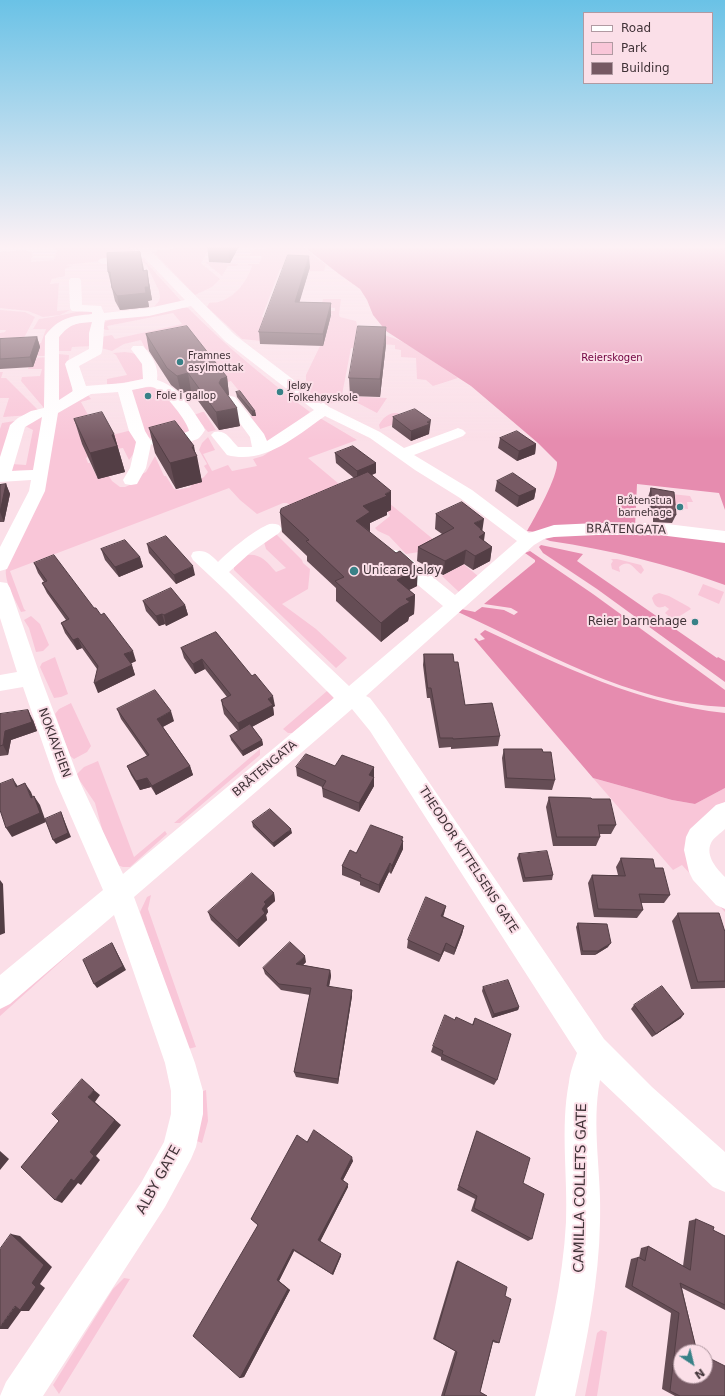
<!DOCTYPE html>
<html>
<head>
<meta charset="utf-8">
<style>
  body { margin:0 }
  #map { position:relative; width:725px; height:1396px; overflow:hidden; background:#fbdfe8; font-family:"DejaVu Sans",sans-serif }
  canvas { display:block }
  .legend { position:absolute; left:583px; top:12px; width:130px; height:72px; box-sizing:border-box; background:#fbdfe8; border:1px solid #b19aa2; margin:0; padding:5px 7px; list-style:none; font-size:12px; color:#413338 }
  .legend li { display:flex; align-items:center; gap:8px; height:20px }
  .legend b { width:20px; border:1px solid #b19aa2 }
  .north { position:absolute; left:673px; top:1344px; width:40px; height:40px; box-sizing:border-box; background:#fbdfe8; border:1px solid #b19aa2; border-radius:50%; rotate:145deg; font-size:11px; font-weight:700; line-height:16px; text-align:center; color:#413338 }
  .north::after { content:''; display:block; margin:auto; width:14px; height:18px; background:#388187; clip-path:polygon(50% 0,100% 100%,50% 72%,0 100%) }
</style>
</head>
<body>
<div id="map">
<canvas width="725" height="1396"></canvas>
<ul class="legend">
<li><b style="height:5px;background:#fff"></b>Road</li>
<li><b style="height:11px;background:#f9c6d8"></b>Park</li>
<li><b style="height:11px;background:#765963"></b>Building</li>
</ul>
<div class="north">N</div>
</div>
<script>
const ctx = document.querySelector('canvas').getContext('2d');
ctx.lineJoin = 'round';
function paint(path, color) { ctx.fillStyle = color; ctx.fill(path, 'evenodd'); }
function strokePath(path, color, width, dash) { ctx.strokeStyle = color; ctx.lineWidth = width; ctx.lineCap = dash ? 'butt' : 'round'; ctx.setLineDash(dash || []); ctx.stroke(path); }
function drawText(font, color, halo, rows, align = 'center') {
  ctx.font = font + ' "DejaVu Sans",sans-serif'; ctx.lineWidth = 4; ctx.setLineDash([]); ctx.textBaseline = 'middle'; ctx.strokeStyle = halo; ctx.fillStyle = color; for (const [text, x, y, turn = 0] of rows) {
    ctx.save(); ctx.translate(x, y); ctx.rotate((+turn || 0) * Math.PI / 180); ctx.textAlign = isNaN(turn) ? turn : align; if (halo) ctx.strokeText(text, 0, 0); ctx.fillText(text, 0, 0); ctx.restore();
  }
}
const green = new Path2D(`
  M 45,246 L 127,246 L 136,252 L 101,261 L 66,265 L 72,266 L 65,269 L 65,276 L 52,279 L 50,284 L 59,283 L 57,311 L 70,310 L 60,315 L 43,317 L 28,311 L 0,308 L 0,252 L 26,250 L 26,251 L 33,252 L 31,262 L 54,260 L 57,250 L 55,250 L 55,248 L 44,248 Z
  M 174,246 L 211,246 L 201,263 L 220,279 L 212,287 L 195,295 L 154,253 L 159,250 L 172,249 Z
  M 267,246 L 302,246 L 326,265 L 324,271 L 308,271 L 309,267 L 280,269 L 262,317 L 303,321 L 261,341 L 242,339 L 207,307 L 209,303 C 212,302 215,303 218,302 C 235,298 247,281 252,266 L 248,265 L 248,264 L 259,264 L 262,256 L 250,256 L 251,250 L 256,249 L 265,249 Z
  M 136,259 L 143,259 L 183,303 L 152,309 L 159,301 L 160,297 L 159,291 L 146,264 Z
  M 205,262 L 238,264 L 236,266 L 228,266 L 222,276 Z
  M 323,299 L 341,299 L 339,315 L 340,317 L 356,321 L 358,328 L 369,327 C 377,335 392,336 403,342 C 422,353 440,366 458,378 L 433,386 L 426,380 L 417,379 L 416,358 L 401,357 L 401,350 L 395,349 L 395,345 L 356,343 L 354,348 L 351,348 L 341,400 C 326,410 310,394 298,385 L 306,381 L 306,375 L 320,346 L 323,346 L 331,315 L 333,314 L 320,313 L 320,311 L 335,311 L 335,308 L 321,307 Z
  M 182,308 L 188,308 C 226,346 267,380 310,412 L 267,444 L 249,417 L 256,415 L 252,411 L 254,410 L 231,381 L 221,384 L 168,345 L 146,350 L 141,340 L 124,344 L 112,351 L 101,348 L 101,337 L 112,335 L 115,339 L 182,324 L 173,313 L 107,326 L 109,330 L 107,330 L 103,329 L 104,322 L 115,318 Z
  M 0,310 L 25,312 L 35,317 L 24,338 L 0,347 L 0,333 L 5,332 L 6,330 L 0,330 Z
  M 93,310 L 92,315 L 70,320 L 47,356 L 32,356 L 36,343 L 41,343 L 46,329 L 33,329 L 39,319 C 57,317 74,311 93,310 Z
  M 89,320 L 93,323 L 93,346 L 72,347 L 71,351 L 56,351 L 56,340 L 62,328 Z
  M 125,352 C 146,354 142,362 144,379 L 110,385 L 107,384 L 107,379 L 127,375 L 116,355 L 113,353 Z
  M 58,354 L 69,355 C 67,368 74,380 72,392 L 58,403 Z
  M 49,357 L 44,408 L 21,381 L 22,377 L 40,376 L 42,369 L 28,369 L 32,358 Z
  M 0,372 L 3,372 L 1,378 L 6,378 L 38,410 L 31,415 L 3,417 L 9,398 L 0,398 Z
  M 150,387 C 171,390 183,415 191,432 L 154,439 L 144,436 L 131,389 Z
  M 88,395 L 91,399 L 81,402 L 88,415 L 86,415 L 95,439 L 81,442 L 88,457 L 86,458 L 88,463 L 90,463 L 98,479 L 109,476 L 112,481 L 120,487 L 125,487 L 132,484 L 138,476 L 146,472 L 155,456 L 164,476 L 166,476 L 174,489 L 176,489 L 177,490 L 191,487 L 190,485 L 204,477 L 208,472 L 204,466 L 207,464 L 199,450 L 202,443 L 208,437 L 215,450 L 203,454 L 212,471 L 228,465 L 232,471 L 257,466 L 253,459 L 263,456 L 320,418 L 357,440 L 308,458 L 357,499 L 302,515 L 287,503 L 283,503 L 257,514 L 240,500 L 229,488 L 10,571 L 24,609 L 26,611 L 21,612 C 15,599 4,582 6,568 L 55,413 Z
  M 346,396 L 387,398 L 377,413 L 352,400 L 349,399 L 343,401 Z
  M 202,412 L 204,412 L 216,430 L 208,432 L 194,415 Z
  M 394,413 L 398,413 L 407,420 L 380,429 L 379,425 C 382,419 387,414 394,413 Z
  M 41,416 L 44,417 L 34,470 L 9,471 L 11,464 L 26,465 L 33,430 L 23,425 Z
  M 21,420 L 0,467 L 0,429 L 2,423 Z
  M 132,430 C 139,441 137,450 129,460 L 123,448 L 116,449 L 104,437 Z
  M 662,493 L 690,496 L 693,502 L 687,502 L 688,509 L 660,506 Z
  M 378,494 L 478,576 L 459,592 L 442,576 L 460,566 L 419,552 L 406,554 L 389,536 L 378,531 L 375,528 L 390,516 Z
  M 275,533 L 302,560 L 303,563 L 310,569 L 308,589 L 282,604 L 316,629 L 347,658 L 336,668 L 234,570 L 234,567 L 246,555 C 261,553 267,562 276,572 L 286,568 L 266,549 L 264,542 Z
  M 611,559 L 617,559 L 641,565 L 644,570 L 641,574 C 633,569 630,558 619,567 L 620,572 L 612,569 L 611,564 L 613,561 Z
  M 703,584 L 724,592 L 719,604 L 698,595 Z
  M 659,593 L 669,596 L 689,607 L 691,609 L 675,619 L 672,619 L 665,613 L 669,609 L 665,606 C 657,610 654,605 652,598 L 654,595 Z
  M 31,616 L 40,624 L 49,645 L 43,651 L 36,652 L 29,628 L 24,620 Z
  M 55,657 L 68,694 L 61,697 L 54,698 L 40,667 L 42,663 Z
  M 327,691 L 331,692 L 334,697 L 331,701 L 293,733 L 288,733 L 283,729 Z
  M 71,703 L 91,746 L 87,752 L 74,759 L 70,756 L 55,714 L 59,709 Z
  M 260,749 L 260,755 L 180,823 L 174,823 Z
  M 98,761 L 134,857 L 165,831 L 167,834 L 130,867 L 123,867 L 117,865 L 109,855 L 95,803 L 76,775 L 84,767 Z
  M 593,778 L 672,800 L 695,804 L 725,788 L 725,802 L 694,829 L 725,901 L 725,912 L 682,865 L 673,870 Z
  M 151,895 L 148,909 L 196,1047 L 188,1049 L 140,912 L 147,897 Z
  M 96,930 L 0,1016 L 0,1008 Z
  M 206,1090 L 208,1121 L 202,1143 L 194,1140 L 198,1093 Z
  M 124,1278 L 130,1279 L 59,1394 L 53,1385 L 113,1289 Z
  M 601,1330 L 607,1332 L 597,1396 L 585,1396 L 597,1333 Z`);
const forest = new Path2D(`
  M 303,246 L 725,246 L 725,510 L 719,493 L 637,484 L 635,527 L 535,532 L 527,531 C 535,517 558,477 557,462 L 538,443 L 471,386 L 386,331 L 373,315 L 367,300 L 360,289 L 339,274 Z
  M 598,531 L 725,539 L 725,585 C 668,564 610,550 550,541 L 545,539 L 547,535 Z
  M 541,545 L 583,554 L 577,561 L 717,658 L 718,657 L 725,661 L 725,682 L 597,589 L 543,553 L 539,547 Z
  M 530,551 L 593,594 L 725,690 L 725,707 C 632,704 541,650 458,612 L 461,609 L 475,612 L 482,607 L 504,610 L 514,615 L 518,612 L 511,608 L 484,604 L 535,562 L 535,560 L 525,553 Z
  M 485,630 C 562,666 639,704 725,713 L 725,788 L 695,804 L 672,800 L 593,778 L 474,639 L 476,638 L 479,641 L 485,639 L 480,634 Z`);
const minor = new Path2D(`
  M 134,246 L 145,246 L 235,335 L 329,407 L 380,432 L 404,448 L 453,430 L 458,428 L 463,430 L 466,433 L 463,436 L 414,455 L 472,490 L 529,533 L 554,525 L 597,523 L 659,523 L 725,531 L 725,543 L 659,535 L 597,535 L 554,537 L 544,539 L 534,545 L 366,696 L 370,698 L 386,719 L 604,1039 L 652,1087 L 725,1152 L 725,1192 L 713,1187 L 600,1080 C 591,1126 602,1175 600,1222 C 599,1281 587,1339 575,1396 L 535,1396 C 549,1339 563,1281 566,1222 C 568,1176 560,1128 569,1082 C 570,1072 574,1062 577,1053 L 370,731 L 352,709 L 134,897 L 195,1063 L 203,1091 L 203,1114 L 196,1147 L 191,1159 L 165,1207 L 43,1396 L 0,1396 L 6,1382 L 141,1183 L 164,1142 L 171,1114 L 171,1091 L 165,1063 L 114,915 L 10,1004 L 0,1009 L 0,975 L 103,890 L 56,782 L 23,687 L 0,691 L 0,675 L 17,672 L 0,618 L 0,582 L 7,583 L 10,588 L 41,678 L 80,782 L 123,874 L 334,698 L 226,591 L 193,560 L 191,556 L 193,552 C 205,549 210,554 218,562 C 230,550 252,532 267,525 C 271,523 275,524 279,525 L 282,529 L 279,533 L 250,553 L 229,572 L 349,686 L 443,606 L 388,560 L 386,556 L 388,552 L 395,550 L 402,552 L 455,595 L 517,541 L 460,498 L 415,470 L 370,438 L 325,416 C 296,436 265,465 227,455 L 211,435 L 214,432 C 226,429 230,439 238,447 L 252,447 L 250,437 L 223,400 L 225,397 L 230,396 L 235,397 L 264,434 L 267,441 L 314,410 L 225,341 L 191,306 L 149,316 L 105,320 C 103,328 104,350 101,354 L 79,366 L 86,386 L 124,383 L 143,379 L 142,364 L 131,349 L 133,346 L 143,346 C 152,356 159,366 157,380 C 177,385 192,409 203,426 L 205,430 C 203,433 201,436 199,438 C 192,443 158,449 151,444 L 146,468 L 137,484 L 131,485 L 125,484 L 123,480 L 130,468 L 136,442 L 129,431 L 118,392 L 91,394 L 58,413 L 45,491 L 9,565 L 7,569 L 0,571 L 0,547 L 29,491 L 31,480 L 0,482 L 0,457 L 10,425 L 18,418 L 31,411 L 44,408 L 45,336 C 58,318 71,316 92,314 L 92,312 L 72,311 L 70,308 L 69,280 L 71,278 L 79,278 L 81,280 L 82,305 L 101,306 L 104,313 L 149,308 L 185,300 L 144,257 L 138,260 L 104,264 L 100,263 L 98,261 L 100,259 L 104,258 L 141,254 ZM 92,322 L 89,333 L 89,349 L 67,361 L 65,364 L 73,391 L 59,400 L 59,337 C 70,324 76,323 92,322 ZM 142,388 C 146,387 151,386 155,388 C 164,392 188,422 189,431 L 184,433 L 152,439 L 151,441 L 145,431 L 132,390 ZM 42,417 L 33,470 L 12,471 L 25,427 Z
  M 725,802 L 725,829 C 721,833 713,838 711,843 C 705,856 717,869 725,877 L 725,909 L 716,905 L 693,880 L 689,872 L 684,850 L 686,837 L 690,829 L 716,805 Z`);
const wall = new Path2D(`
  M 207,246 L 239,246 L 230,263 L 209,262 Z
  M 143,265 L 144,271 L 149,283 L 152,300 L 148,301 L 149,307 L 120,310 L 115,301 L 108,272 Z
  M 310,267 L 299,302 L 331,303 L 331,315 L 323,346 L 260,344 L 259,332 Z
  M 146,334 L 227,377 L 229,395 L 228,395 L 240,426 L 219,430 L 191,391 L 181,393 L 171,385 L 149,351 Z
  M 37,337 L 40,347 L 33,367 L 0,369 L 0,339 Z
  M 386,344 L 380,397 L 350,396 L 349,378 Z
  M 236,392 L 255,411 L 256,416 L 252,416 L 237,397 Z
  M 393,417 L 430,430 L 429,430 L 429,434 L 411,441 L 392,427 Z
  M 74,419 L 114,434 L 125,472 L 98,479 L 82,444 Z
  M 149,428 L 195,452 L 202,482 L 176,489 L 155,453 Z
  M 500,438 L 536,444 L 535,454 L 517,461 L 498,448 Z
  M 335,453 L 376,463 L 376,473 L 372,475 L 391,510 L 387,512 L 387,515 L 370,523 L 370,532 L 417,586 L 409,590 L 415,595 L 414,614 L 409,617 L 408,621 L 398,628 L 381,642 L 336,601 L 336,588 L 307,561 L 307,556 L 282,532 L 280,513 L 354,478 L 336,463 Z
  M 497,481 L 536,489 L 534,499 L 517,507 L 495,491 Z
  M 6,484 L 10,494 L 4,522 L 0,522 L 0,485 Z
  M 651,488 L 676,515 L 672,523 L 653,522 L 653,516 L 649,515 L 648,497 Z
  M 436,514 L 482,531 L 484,541 L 492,547 L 490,561 L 473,570 L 464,564 L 443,575 L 417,561 L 418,547 L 442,534 L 435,529 Z
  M 147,544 L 195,575 L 176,584 L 149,553 Z
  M 101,549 L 140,557 L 143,567 L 119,577 L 105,560 Z
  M 34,563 L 94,608 L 136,661 L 131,663 L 135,675 L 98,693 L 97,669 L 82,648 L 77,650 L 65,633 L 61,623 L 66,620 L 47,593 L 42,583 L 44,582 L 38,573 Z
  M 143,601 L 185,605 L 188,615 L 166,626 L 165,624 L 159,626 L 146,611 Z
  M 216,632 L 275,706 L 273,707 L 274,715 L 252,727 L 262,740 L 263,745 L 243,756 L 231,740 L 230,736 L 238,731 L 224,714 L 221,700 L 227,697 L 205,669 L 195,674 L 184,658 L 181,648 Z
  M 424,654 L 454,662 L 465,705 L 500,736 L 498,746 L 451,749 L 451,747 L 439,748 L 430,698 L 427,698 L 423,665 Z
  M 117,709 L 174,721 L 163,727 L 190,766 L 193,775 L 156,795 L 151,787 L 140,790 L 131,775 L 127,766 L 147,756 L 121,719 Z
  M 0,714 L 33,720 L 37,731 L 11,740 L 8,755 L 0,756 Z
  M 504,749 L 543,752 L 555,780 L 552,790 L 505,788 L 502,758 Z
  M 335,766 L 374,767 L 374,786 L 359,812 L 323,797 L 322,787 L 297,776 L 296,767 Z
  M 549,797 L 592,799 L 616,825 L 611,834 L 600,834 L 600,837 L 596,846 L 553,846 L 546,807 Z
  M 252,822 L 292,833 L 274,847 L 253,827 Z
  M 402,840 L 403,841 L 403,849 L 391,874 L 389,872 L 379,893 L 360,885 L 360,882 L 342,875 L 342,866 L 356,853 Z
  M 519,854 L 553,875 L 552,880 L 523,882 L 517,858 Z
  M 621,858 L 655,868 L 670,895 L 664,903 L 641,903 L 643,910 L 637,918 L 594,917 L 588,883 L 592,875 L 618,875 L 616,867 Z
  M 274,893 L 275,901 L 267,908 L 268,912 L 266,915 L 267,920 L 239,947 L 211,920 L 208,912 Z
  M 446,906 L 443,916 L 464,926 L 462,934 L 454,955 L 444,951 L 439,962 L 407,948 L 408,940 Z
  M 678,913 L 725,932 L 725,988 L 691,989 L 672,921 Z
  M 578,923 L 608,947 L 595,955 L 581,955 L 576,927 Z
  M 306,962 L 303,965 L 330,970 L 331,976 L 329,986 L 352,996 L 338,1084 L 296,1077 L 294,1072 L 310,995 L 281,990 L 265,974 L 263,968 Z
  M 483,987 L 519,1007 L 518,1010 L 492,1018 L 482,991 Z
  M 634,1005 L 681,1018 L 652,1037 L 631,1009 Z
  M 475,1018 L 497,1080 L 494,1085 L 441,1060 L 441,1057 L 431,1052 L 433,1046 L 455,1020 L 472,1025 Z
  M 477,1131 L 523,1183 L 532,1239 L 528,1241 L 471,1211 L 475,1199 L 457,1190 L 475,1136 Z
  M 307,1142 L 353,1161 L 343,1180 L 348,1187 L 320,1241 L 341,1256 L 333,1275 L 294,1251 L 279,1281 L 290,1290 L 244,1377 L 240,1378 L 258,1225 L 251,1219 Z
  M 696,1219 L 713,1230 L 725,1236 L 725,1310 L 682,1288 L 697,1352 L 725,1396 L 675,1396 L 662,1389 L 671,1313 L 625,1287 L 631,1259 L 638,1257 L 639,1258 L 641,1248 L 648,1246 L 683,1266 L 689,1221 Z
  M 458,1261 L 505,1296 L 499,1343 L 496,1343 L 493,1342 L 480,1392 L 487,1396 L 441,1396 L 455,1351 L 433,1339 L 456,1262 Z`);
const shadedWall = new Path2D(`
  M 229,246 L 239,246 L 230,263 L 228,247 Z
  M 140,252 L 143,265 L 145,284 L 143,271 Z
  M 309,256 L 310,267 L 296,314 L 295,302 Z
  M 147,270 L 152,300 L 148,301 L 149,307 L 120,310 L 117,296 L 145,287 Z
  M 331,303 L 331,315 L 323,346 L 323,334 Z
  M 386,327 L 386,344 L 380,397 L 380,379 Z
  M 37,337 L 40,347 L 33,367 L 30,357 Z
  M 188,373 L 191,391 L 181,393 L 177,376 Z
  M 227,377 L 229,395 L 224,396 L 219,383 L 221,379 Z
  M 237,408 L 240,426 L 219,430 L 216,412 Z
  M 252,411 L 255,411 L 256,416 L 252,416 Z
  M 431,420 L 429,434 L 411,441 L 411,431 L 427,422 Z
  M 114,434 L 125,472 L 98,479 L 90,453 L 112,435 Z
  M 536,444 L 535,454 L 517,461 L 519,451 Z
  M 194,446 L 196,456 L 197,456 L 202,482 L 176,489 L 170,463 L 192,447 Z
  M 376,463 L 376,473 L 357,481 L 357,471 Z
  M 6,484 L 10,494 L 4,522 L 0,512 Z
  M 536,489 L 534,499 L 517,507 L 519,496 Z
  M 391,491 L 391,510 L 387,512 L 387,515 L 370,523 L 370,531 L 356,521 L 363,506 L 385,494 Z
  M 484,519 L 482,533 L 485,533 L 483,548 L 474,523 Z
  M 492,547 L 490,561 L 473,570 L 475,556 Z
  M 466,550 L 464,564 L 443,575 L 445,561 Z
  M 140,557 L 143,567 L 119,577 L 115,567 Z
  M 193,566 L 195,575 L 176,584 L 174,575 Z
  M 418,567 L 417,586 L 403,593 L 397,580 L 403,575 Z
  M 415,595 L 414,614 L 409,617 L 408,621 L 398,628 L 381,642 L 381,623 L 406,599 Z
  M 185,605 L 188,615 L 166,626 L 164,615 Z
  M 162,614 L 165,624 L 159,626 L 156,616 Z
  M 78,638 L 82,648 L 77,650 L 73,640 Z
  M 133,651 L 136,661 L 128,665 L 124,654 Z
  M 202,659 L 205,669 L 195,674 L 193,664 Z
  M 132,665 L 135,675 L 98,693 L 94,683 Z
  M 273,696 L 275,706 L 273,707 L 274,715 L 240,733 L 238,723 L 268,699 Z
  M 28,710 L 33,720 L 37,731 L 11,740 L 8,755 L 3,745 L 5,731 Z
  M 171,711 L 174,721 L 160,728 L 157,719 Z
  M 262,740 L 263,745 L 243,756 L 242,751 Z
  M 190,766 L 193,775 L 156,795 L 152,786 Z
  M 374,767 L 374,776 L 369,784 L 369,775 Z
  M 374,777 L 374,786 L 359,812 L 359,803 Z
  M 147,778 L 151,787 L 140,790 L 136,781 Z
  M 13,779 L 19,788 L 16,787 Z
  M 25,783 L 31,792 L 37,807 L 31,798 Z
  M 34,796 L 40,805 L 46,822 L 12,837 L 6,828 Z
  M 61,812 L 71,837 L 56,844 L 53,840 Z
  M 291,829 L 292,833 L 274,847 L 273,843 Z
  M 403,837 L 402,843 L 403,841 L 403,849 L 391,874 L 392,866 Z
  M 390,863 L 389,872 L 379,893 L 379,885 Z
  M 0,880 L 3,884 L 5,933 L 0,935 Z
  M 274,893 L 275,901 L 267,908 L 268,912 L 266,915 L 267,920 L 239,947 L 237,940 L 262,909 L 264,902 Z
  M 446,906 L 444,914 L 440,924 L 441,916 Z
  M 464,926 L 462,934 L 454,955 L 455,948 Z
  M 112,943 L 126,970 L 97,988 L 94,984 Z
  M 446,943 L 444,951 L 439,962 L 441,955 Z
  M 611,943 L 608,947 L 595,955 L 598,951 Z
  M 305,956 L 306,962 L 297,971 L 296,964 Z
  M 330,970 L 331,976 L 328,992 L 327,986 Z
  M 352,990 L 352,996 L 338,1084 L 338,1079 Z
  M 519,1007 L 518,1010 L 492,1018 L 494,1014 Z
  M 684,1014 L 681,1018 L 652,1037 L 656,1034 Z
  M 94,1090 L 100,1095 L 95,1102 L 121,1125 L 96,1156 L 100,1160 L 81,1185 L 78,1183 L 62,1203 L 55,1200 L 90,1152 L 88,1097 Z
  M 0,1151 L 9,1159 L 0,1170 Z
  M 352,1157 L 353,1161 L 342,1182 L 341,1179 Z
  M 348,1184 L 348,1187 L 320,1242 L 318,1240 Z
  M 11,1234 L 20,1236 L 52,1267 L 40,1284 L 45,1288 L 29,1311 L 21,1311 L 8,1329 L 0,1329 L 0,1327 L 32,1283 Z
  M 293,1249 L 294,1251 L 279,1281 L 290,1290 L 244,1377 L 240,1378 L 277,1280 Z
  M 341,1254 L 341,1256 L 333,1275 L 332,1274 Z`);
const building = new Path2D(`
  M 207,246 L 229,246 L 228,247 Z
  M 140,252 L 143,271 L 147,270 L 149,287 L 145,287 L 146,293 L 117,296 L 112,288 L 110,272 L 108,272 L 107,253 Z
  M 288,255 L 309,256 L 295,302 L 331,303 L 323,334 L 259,332 Z
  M 187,326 L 227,377 L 221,379 L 219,383 L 237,408 L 216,412 L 188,373 L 177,376 L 167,368 L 146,334 Z
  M 358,326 L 386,327 L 380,379 L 349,378 Z
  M 37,337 L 30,357 L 0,359 L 0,339 Z
  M 240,391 L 255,411 L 252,411 L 236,392 Z
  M 415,409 L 431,420 L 427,422 L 430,424 L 411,431 L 393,417 Z
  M 102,412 L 114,434 L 112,435 L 117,446 L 90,453 L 74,419 Z
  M 175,421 L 194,446 L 192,447 L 197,456 L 170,463 L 149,428 Z
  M 517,431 L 536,444 L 519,451 L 500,438 Z
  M 353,446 L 376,463 L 357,471 L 335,453 Z
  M 368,472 L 391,491 L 385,494 L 387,496 L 363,506 L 370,512 L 356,521 L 396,553 L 400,551 L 418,567 L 403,575 L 404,576 L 397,580 L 415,595 L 406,599 L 410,602 L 399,608 L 381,623 L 335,581 L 344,577 L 306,541 L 309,540 L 280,513 L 281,509 Z
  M 513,473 L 536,489 L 519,496 L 497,481 Z
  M 6,484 L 0,512 L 0,485 Z
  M 651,488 L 674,492 L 676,515 L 656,513 L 656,507 L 652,507 Z
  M 462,502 L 484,519 L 474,523 L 481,529 L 480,529 L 485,533 L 479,537 L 492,547 L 475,556 L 466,550 L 445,561 L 418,547 L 454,528 L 436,514 Z
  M 166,536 L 193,566 L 174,575 L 147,544 Z
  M 125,540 L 140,557 L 115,567 L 101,549 Z
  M 54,555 L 94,608 L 96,608 L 101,615 L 104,613 L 133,651 L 124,654 L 132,665 L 94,683 L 98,666 L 78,638 L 73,640 L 61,623 L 69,619 L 42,583 L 47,581 L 34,563 Z
  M 171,588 L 185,605 L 164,615 L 162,614 L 156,616 L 143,601 Z
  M 216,632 L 252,676 L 255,674 L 273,696 L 268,699 L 273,705 L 238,723 L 222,704 L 223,703 L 221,700 L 231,695 L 202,659 L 193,664 L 181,648 Z
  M 424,654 L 453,654 L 454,662 L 458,662 L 465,705 L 492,703 L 500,736 L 453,739 L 453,738 L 440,738 L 431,688 L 428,688 Z
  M 155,690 L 171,711 L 157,719 L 190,766 L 152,786 L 147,778 L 136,781 L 127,766 L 149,755 L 117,709 Z
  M 28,710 L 32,722 L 5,731 L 3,745 L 0,746 L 0,714 Z
  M 250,724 L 262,740 L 242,751 L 230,736 Z
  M 504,749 L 542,749 L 543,752 L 551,752 L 555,780 L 507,778 Z
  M 306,754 L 335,766 L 342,755 L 374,767 L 369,775 L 374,777 L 359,803 L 322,788 L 326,781 L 296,767 Z
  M 13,779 L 16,787 L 25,783 L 31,798 L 34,796 L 40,813 L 6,828 L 0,810 L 0,784 Z
  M 549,797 L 591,798 L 592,799 L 610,799 L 616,825 L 598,825 L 600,837 L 557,837 Z
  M 270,809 L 291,829 L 273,843 L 252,822 Z
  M 61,812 L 68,833 L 53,840 L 45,819 Z
  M 371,825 L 403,837 L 401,840 L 403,841 L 392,866 L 390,863 L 379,885 L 360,877 L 361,875 L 342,866 L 350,850 L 356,853 Z
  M 547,851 L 553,875 L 525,878 L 519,854 Z
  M 621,858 L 653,859 L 655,868 L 663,868 L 670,895 L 639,894 L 643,910 L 598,909 L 592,875 L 625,876 Z
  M 252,873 L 274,893 L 264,902 L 266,904 L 262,909 L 265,913 L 237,940 L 208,912 Z
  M 426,897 L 446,906 L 441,916 L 464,926 L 455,948 L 446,943 L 441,955 L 408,940 Z
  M 678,913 L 719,913 L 725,932 L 725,981 L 698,982 Z
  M 578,923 L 607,924 L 611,943 L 598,951 L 583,951 Z
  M 290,942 L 305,956 L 296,964 L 330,970 L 327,986 L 352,990 L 338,1079 L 294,1072 L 311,988 L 279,984 L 263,968 Z
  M 112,943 L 123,966 L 94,984 L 83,960 Z
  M 508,980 L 519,1007 L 494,1014 L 483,987 Z
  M 662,986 L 684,1014 L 656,1034 L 634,1005 Z
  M 445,1015 L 455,1020 L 456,1017 L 473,1025 L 475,1018 L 511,1034 L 497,1080 L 442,1054 L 443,1051 L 433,1046 Z
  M 82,1079 L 94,1090 L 88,1097 L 115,1120 L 90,1152 L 94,1156 L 74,1181 L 71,1179 L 55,1200 L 21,1167 L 59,1121 L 52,1114 Z
  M 314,1130 L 352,1157 L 341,1179 L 348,1184 L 318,1240 L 341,1254 L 332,1274 L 293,1249 L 277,1280 L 288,1289 L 240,1378 L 193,1336 L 258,1225 L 251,1219 L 297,1135 L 307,1142 Z
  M 477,1131 L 530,1158 L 523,1183 L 544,1194 L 532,1239 L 474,1208 L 477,1196 L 459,1186 Z
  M 696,1219 L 714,1227 L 713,1230 L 725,1236 L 725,1305 L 680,1283 L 697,1352 L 681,1352 L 681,1376 L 705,1376 L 705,1356 L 725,1366 L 725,1396 L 680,1396 L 670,1391 L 679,1313 L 632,1286 L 638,1257 L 645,1261 L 648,1246 L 690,1270 Z
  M 11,1234 L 44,1265 L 32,1283 L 36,1287 L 20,1310 L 15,1306 L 0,1327 L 0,1249 Z
  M 458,1261 L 507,1287 L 505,1296 L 511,1299 L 499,1343 L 493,1340 L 480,1392 L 487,1396 L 444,1396 L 457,1352 L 435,1339 Z`);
const markers = [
  [180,362,4,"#388187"],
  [280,392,4,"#388187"],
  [148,396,4,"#388187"],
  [680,507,4,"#388187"],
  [354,571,5,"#388187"],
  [695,622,4,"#388187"]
];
const farPoinames = [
  ["Framnes",188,356],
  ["asylmottak",188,368],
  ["Jeløy",288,386],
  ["Folkehøyskole",288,398],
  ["Fole i gallop",156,396],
  ["Bråtenstua",672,501,"right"],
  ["barnehage",672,513,"right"]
];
const farParknames = [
  ["Reierskogen",612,358]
];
const streetNames = [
  ["BRÅTENGATA",626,530,1],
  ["NOKIAVEIEN",54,743,70],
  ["BRÅTENGATA",265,769,-40],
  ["THEODOR KITTELSENS GATE",468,860,57]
];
const poiNames = [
  ["Unicare Jeløy",363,571],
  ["Reier barnehage",687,622,"right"]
];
const nearStreetnames = [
  ["ALBY GATE",159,1180,-61],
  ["CAMILLA COLLETS GATE",581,1188,-89]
];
paint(green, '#f9c6d8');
paint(forest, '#e68caf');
paint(minor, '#fff');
paint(wall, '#654d55');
paint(shadedWall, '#533e45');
paint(building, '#765963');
strokePath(building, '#533e45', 1);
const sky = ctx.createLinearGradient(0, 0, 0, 441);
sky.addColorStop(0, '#6ac2e6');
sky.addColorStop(0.56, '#fdf1f5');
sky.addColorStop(1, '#fdf1f500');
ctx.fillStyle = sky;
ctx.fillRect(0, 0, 725, 441);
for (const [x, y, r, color] of markers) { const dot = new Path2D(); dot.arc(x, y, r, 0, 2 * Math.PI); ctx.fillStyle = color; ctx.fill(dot); strokePath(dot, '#fbdfe8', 1.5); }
drawText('10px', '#413338', '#fbdfe8', farPoinames, 'left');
drawText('10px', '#70003f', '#fbdfe8', farParknames);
drawText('12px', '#413338', '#fbdfe8', streetNames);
drawText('12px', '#413338', '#fbdfe8', poiNames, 'left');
drawText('14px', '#413338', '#fbdfe8', nearStreetnames);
</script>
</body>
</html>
